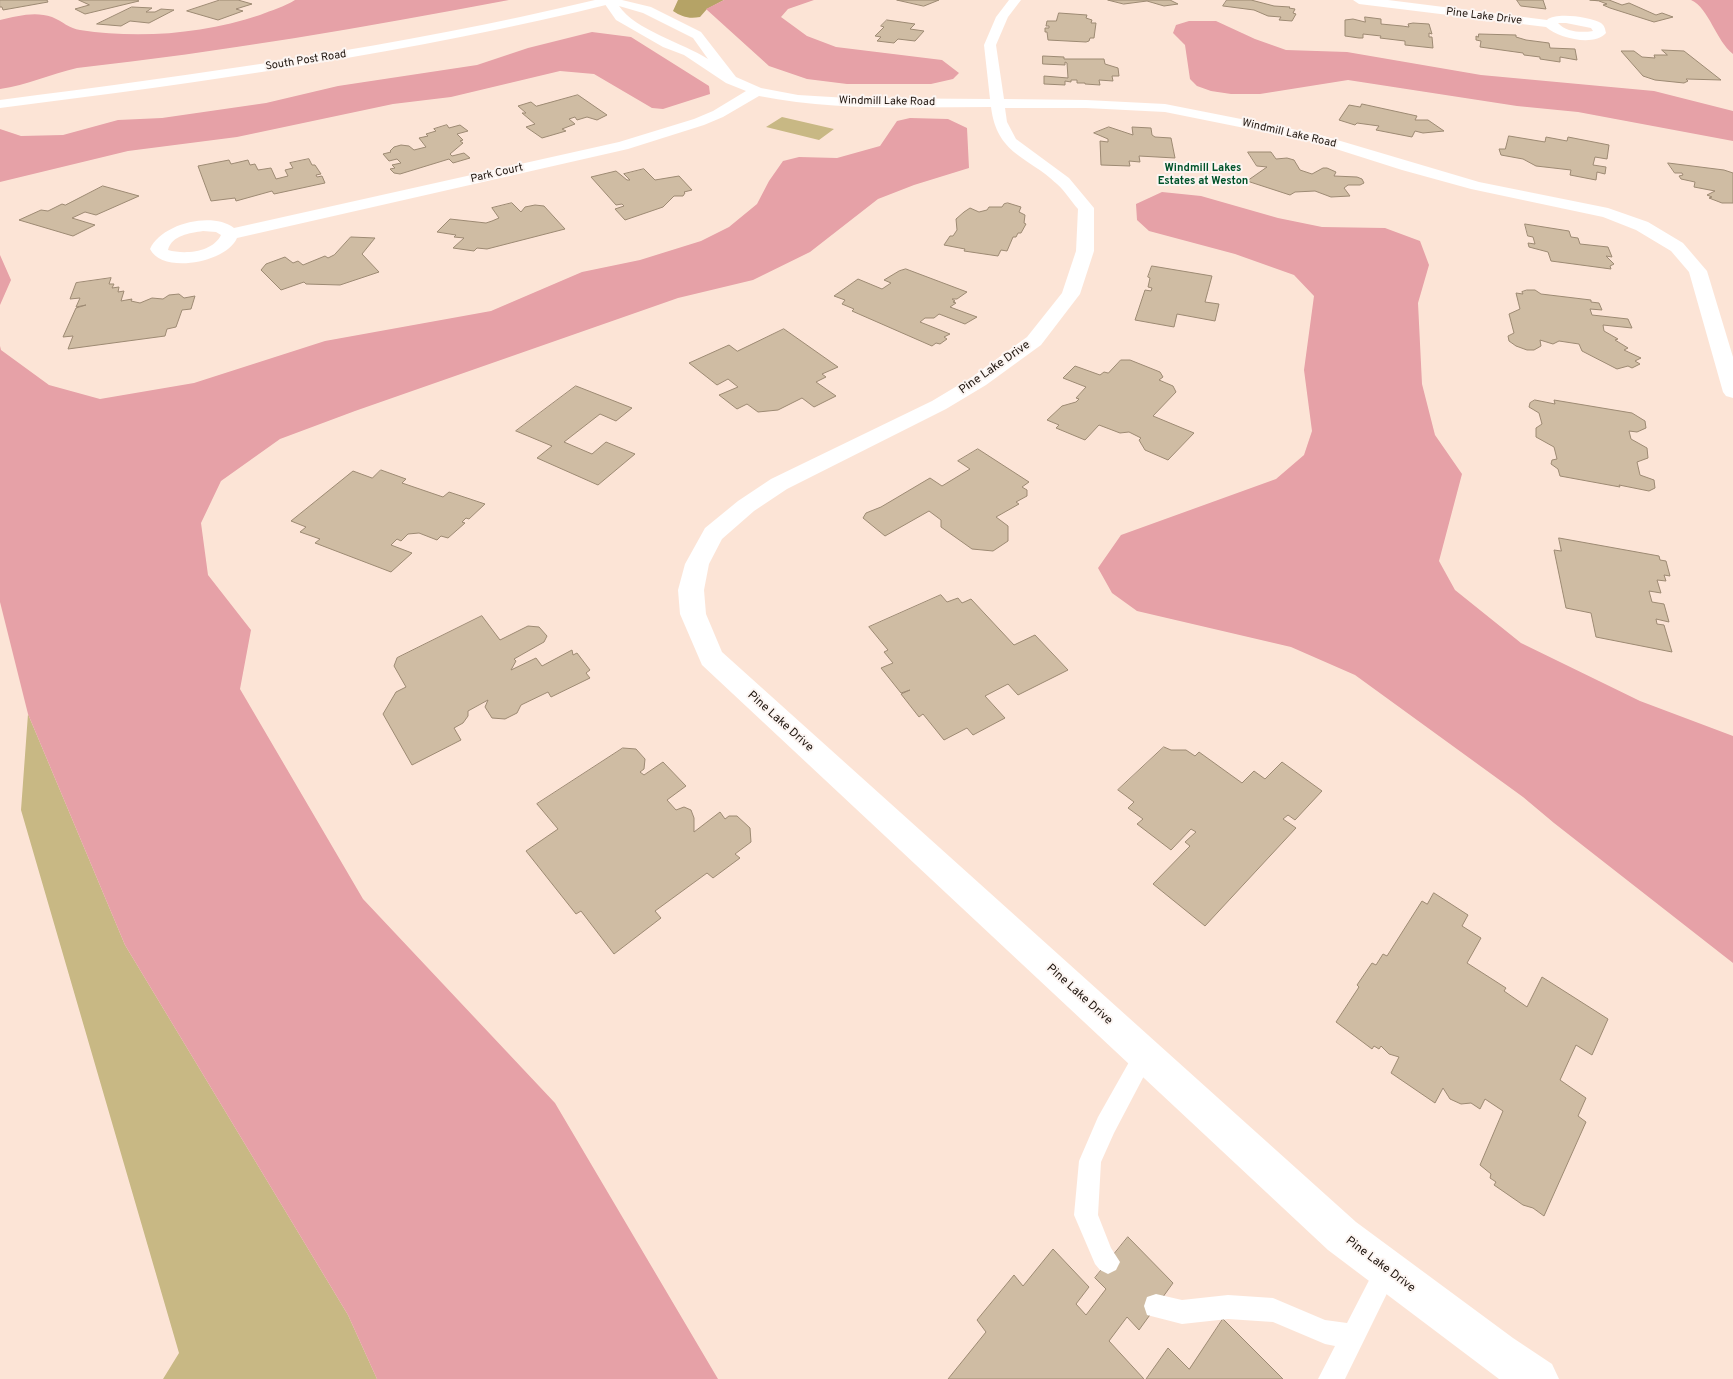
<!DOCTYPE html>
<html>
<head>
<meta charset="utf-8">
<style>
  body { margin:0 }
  canvas { display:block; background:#fce4d6 }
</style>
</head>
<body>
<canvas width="1733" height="1379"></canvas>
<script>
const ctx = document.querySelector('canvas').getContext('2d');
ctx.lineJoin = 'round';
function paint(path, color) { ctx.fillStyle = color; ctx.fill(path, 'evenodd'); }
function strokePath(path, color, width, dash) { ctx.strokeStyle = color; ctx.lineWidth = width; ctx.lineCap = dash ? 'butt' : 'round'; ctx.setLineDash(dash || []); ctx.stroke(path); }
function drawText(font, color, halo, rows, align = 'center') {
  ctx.font = font + ' Overpass,sans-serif'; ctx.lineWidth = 4; ctx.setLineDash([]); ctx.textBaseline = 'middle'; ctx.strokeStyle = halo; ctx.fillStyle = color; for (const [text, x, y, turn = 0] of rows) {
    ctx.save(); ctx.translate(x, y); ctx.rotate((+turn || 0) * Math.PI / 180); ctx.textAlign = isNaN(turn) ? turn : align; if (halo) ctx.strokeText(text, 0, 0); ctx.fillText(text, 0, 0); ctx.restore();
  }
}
const green = new Path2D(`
  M 782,117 L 834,129 L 819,140 L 766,127 Z
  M 28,714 L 125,945 L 348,1315 L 377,1379 L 163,1379 L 179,1353 L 21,810 Z`);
const forest = new Path2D(`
  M 678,0 L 724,0 L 707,9 L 700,17 C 689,19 682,17 673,11 Z`);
const water = new Path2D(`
  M 295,0 L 509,0 C 366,27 222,52 77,68 C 51,74 27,85 0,89 L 0,20 C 17,16 35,11 52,17 C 62,21 70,29 80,30 C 139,39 203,34 260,15 C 272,10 284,7 295,0 Z
  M 724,0 L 814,0 L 788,9 L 781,17 L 807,36 L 836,47 L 942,60 L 959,73 L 953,79 L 931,84 L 847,84 L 807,79 L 769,66 L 706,9 Z
  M 1691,0 L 1733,0 L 1733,54 C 1716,41 1709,8 1691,0 Z
  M 1189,21 L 1216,21 L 1255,39 L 1286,50 L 1347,52 L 1481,75 L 1654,91 L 1733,111 L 1733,141 L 1578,112 L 1517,106 L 1348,80 L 1260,94 L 1231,94 L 1211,91 L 1197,86 L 1190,79 L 1185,45 L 1173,33 L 1176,25 Z
  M 592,32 L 631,37 L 709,86 L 710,94 L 663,109 L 652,108 L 594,74 L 560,71 L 451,97 L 393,104 L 237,137 L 128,151 L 0,182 L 0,129 L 21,136 L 63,135 L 118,120 L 162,118 L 266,103 L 338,86 L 477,65 L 528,48 Z
  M 910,118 L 948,119 L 967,128 L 969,168 L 914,185 L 878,199 L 810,252 L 753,280 L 678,298 L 355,411 L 280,439 L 221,481 L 201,523 L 208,575 L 251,630 L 240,689 L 363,899 L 555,1103 L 718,1379 L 377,1379 L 348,1315 L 125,945 L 28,714 L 0,602 L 0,346 L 1,350 L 49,385 L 100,399 L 194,383 L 325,341 L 491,311 L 582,272 L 640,260 L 701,241 L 729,227 L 757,204 L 769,181 L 783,161 L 799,157 L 837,158 L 880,146 L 897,121 Z
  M 1162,192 L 1201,196 L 1278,218 L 1322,227 L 1385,228 L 1420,241 L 1429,265 L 1418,303 L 1422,384 L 1435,435 L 1462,474 L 1439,561 L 1455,590 L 1521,643 L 1640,701 L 1733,736 L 1733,963 L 1554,823 L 1523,797 L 1355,675 L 1291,647 L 1137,611 L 1112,593 L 1098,568 L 1121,535 L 1276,479 L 1304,455 L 1312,431 L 1304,370 L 1314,296 L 1294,275 L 1235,254 L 1149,231 L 1137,220 L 1136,204 Z
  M 0,255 L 11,280 L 0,305 Z`);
const building = new Path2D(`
  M 0,0 L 47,0 L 48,2 L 3,10 L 2,7 L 0,7 Z
  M 79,0 L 137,0 L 139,1 L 85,14 L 75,9 L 89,5 Z
  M 220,0 L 238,0 L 252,4 L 236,9 L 243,11 L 218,20 L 187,11 Z
  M 897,0 L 939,0 L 924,6 Z
  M 1108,0 L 1170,0 L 1178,4 L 1164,6 L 1147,1 L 1124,4 Z
  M 1227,0 L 1251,0 L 1274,6 L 1290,7 L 1289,8 L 1295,9 L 1293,13 L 1296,14 L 1292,21 L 1279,20 L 1281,17 L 1268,16 L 1254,10 L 1223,6 Z
  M 1517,0 L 1543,0 L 1546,9 L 1521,6 Z
  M 1590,0 L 1609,0 L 1622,5 L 1629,3 L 1656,15 L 1662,13 L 1673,17 L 1654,22 L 1610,8 L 1603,5 L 1607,4 L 1599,1 Z
  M 132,7 L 152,8 L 146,12 L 155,12 L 161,9 L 174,10 L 149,23 L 130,21 L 121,26 L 97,24 Z
  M 1059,13 L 1087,15 L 1086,18 L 1092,20 L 1091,23 L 1096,23 L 1094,38 L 1090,38 L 1089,41 L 1086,42 L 1048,40 L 1047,32 L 1045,32 L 1045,28 L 1049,28 L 1049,26 L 1046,26 L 1047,21 L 1056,21 Z
  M 1365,17 L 1381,19 L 1381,24 L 1402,26 L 1409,27 L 1408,24 L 1413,23 L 1429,24 L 1432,34 L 1429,33 L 1429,37 L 1432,37 L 1433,48 L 1405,45 L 1405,41 L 1380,38 L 1381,36 L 1363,34 L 1363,38 L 1359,38 L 1345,36 L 1345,20 L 1353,19 L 1365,22 Z
  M 887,20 L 915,24 L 910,29 L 924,31 L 915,41 L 898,39 L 894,43 L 877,41 L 881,37 L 875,36 L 884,27 L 881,26 Z
  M 1479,34 L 1516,35 L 1516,37 L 1526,40 L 1549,43 L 1550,48 L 1575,49 L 1577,60 L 1560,57 L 1560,62 L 1540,59 L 1540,57 L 1524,55 L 1523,53 L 1480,47 L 1481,41 L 1476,40 L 1476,36 L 1478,37 Z
  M 1662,50 L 1684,51 L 1721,80 L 1686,79 L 1688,81 L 1684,83 L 1655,80 L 1643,76 L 1621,51 L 1634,51 L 1642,57 L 1655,58 L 1654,55 L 1667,55 Z
  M 1043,56 L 1064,57 L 1064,59 L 1104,59 L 1105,64 L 1118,68 L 1119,76 L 1112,76 L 1113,81 L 1099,80 L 1100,85 L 1085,84 L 1085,83 L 1077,83 L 1077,80 L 1071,80 L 1071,82 L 1065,81 L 1065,85 L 1044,84 L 1044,76 L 1068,78 L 1067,63 L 1065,62 L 1065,65 L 1043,64 Z
  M 578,95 L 607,115 L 597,120 L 587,117 L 577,120 L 575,117 L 569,119 L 575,124 L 562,129 L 566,131 L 542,138 L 526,127 L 535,124 L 522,113 L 526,113 L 518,106 L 531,102 L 536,106 Z
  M 1362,104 L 1417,116 L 1415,120 L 1428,120 L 1444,131 L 1423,133 L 1415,131 L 1412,137 L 1376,130 L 1379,126 L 1357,123 L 1355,125 L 1339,120 L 1349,105 L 1360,107 Z
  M 447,125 L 449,128 L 460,125 L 468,131 L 457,134 L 463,140 L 460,141 L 463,143 L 450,154 L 452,156 L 464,153 L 470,158 L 453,163 L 449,159 L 400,174 L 394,173 L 390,169 L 395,168 L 392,165 L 401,163 L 397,159 L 389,161 L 383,154 L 391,152 L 390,151 L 394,147 L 401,145 L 409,146 L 414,150 L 426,147 L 419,138 L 428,136 L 426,134 L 436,131 L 434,129 Z
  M 1109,127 L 1133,135 L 1132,127 L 1151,128 L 1152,135 L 1155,137 L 1171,138 L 1175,158 L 1139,156 L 1140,162 L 1129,161 L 1130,166 L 1101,165 L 1100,141 L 1108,142 L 1108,139 L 1094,133 Z
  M 1509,136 L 1545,142 L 1546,137 L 1567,141 L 1568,137 L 1609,145 L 1607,159 L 1595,157 L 1593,165 L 1606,167 L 1605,174 L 1597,172 L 1596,180 L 1570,175 L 1571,170 L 1536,166 L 1523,159 L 1501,155 L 1499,149 L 1505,149 Z
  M 1248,152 L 1271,152 L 1276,159 L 1287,158 L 1294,160 L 1300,170 L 1312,174 L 1323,168 L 1327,168 L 1336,172 L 1334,176 L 1357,177 L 1362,179 L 1364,183 L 1360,185 L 1348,185 L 1344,188 L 1350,196 L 1331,197 L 1315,191 L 1295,192 L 1290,195 L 1247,181 L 1267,167 L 1257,166 Z
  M 309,159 L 312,165 L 315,165 L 321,174 L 316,175 L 317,177 L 322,176 L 325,183 L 274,194 L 272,191 L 236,201 L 235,198 L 211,201 L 198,166 L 229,160 L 231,164 L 248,160 L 250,165 L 255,164 L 258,170 L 271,168 L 276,179 L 288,176 L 285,170 L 293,168 L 290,163 Z
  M 1668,163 L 1724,170 L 1733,173 L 1733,203 L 1722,203 L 1709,198 L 1712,197 L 1707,195 L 1715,191 L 1694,187 L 1695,182 L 1681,179 L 1679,176 L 1683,175 L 1682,173 L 1675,173 Z
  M 644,169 L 655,180 L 679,176 L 692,190 L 684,192 L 685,193 L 683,196 L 674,196 L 663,207 L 625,220 L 615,209 L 624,206 L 622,204 L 616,205 L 591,177 L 616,171 L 627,180 L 630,180 L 624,174 Z
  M 103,186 L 139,196 L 96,215 L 85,212 L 72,218 L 95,225 L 73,236 L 19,220 L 41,210 L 48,211 L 62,204 L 65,205 Z
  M 512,203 L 521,212 L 525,207 L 535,205 L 544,206 L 565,229 L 487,249 L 477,248 L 474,251 L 453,248 L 464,238 L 454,237 L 456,235 L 437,232 L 450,219 L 486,223 L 492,221 L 499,218 L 492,208 Z
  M 1008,203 L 1021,207 L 1019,212 L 1025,215 L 1024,223 L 1026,224 L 1021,233 L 1018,233 L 1016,237 L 1013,237 L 1007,251 L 1001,250 L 998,256 L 964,251 L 965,249 L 944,245 L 950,236 L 953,236 L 957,230 L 956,219 L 964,212 L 970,208 L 979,212 L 987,210 L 989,207 L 1002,207 L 1004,204 Z
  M 1525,224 L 1569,231 L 1571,237 L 1578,238 L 1580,244 L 1608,247 L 1612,257 L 1606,256 L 1614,264 L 1610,266 L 1611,269 L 1551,261 L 1548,252 L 1529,247 L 1528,243 L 1535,244 L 1533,237 L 1528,236 Z
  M 351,237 L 375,238 L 362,254 L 379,272 L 340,285 L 306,284 L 304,282 L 281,290 L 261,270 L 266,264 L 285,257 L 293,263 L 298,261 L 303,265 L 325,256 L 328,258 L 334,255 Z
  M 1152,266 L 1212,276 L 1205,302 L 1219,304 L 1215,321 L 1177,314 L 1174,327 L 1135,320 L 1145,290 L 1151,291 L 1152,288 L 1148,287 L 1150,278 L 1148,277 Z
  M 906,269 L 967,292 L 957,299 L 952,299 L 955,301 L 953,302 L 956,303 L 950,307 L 977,317 L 965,324 L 939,314 L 934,318 L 925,318 L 920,322 L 950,334 L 944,337 L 947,339 L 940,344 L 936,343 L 932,346 L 852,311 L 854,309 L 842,304 L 845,300 L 834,296 L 858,279 L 882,289 L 891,283 L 884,280 L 899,271 Z
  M 111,278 L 109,284 L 114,284 L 112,288 L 119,287 L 118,292 L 124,291 L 121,301 L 132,299 L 131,301 L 140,303 L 152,298 L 163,299 L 169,295 L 179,294 L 184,298 L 195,296 L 191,309 L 182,310 L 176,327 L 167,329 L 165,336 L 68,349 L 73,336 L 63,337 L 76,308 L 86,305 L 76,307 L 80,298 L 70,299 L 76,283 Z
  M 1527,290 L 1535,290 L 1541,294 L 1591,300 L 1591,302 L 1599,303 L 1602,310 L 1590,309 L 1592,315 L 1628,319 L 1632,328 L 1603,325 L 1604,331 L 1618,339 L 1615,340 L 1628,348 L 1624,350 L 1641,358 L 1635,361 L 1640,364 L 1632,368 L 1628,366 L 1617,369 L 1582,351 L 1579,344 L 1559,341 L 1553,344 L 1540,340 L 1541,346 L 1534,350 L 1527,350 L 1516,346 L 1509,341 L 1508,336 L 1514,333 L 1509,314 L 1520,309 L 1516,293 L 1523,294 L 1522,292 Z
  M 784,329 L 838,367 L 822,374 L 826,377 L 816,382 L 836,396 L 814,407 L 802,398 L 778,410 L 758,412 L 747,404 L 737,409 L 719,395 L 738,387 L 728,379 L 717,385 L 689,363 L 729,345 L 737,351 Z
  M 1121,360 L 1130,360 L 1160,372 L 1163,377 L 1159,380 L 1173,386 L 1176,392 L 1153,416 L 1194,433 L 1168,460 L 1145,450 L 1139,440 L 1141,438 L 1129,432 L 1120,433 L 1099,425 L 1085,440 L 1056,428 L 1059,425 L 1047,420 L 1062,406 L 1076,402 L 1079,399 L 1076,398 L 1086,387 L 1063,378 L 1075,366 L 1100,375 L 1104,372 L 1108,373 Z
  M 576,386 L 632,408 L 616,421 L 600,414 L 564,442 L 592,454 L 606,442 L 635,454 L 598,485 L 537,458 L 552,446 L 516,431 Z
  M 1535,400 L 1555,404 L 1554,400 L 1632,413 L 1645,421 L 1646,428 L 1637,432 L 1629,431 L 1631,439 L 1647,448 L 1648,458 L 1637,462 L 1640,475 L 1654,480 L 1655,488 L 1649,491 L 1619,485 L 1620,487 L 1560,476 L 1558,469 L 1551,464 L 1552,460 L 1557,459 L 1554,447 L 1536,437 L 1536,428 L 1542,424 L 1539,413 L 1529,407 L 1530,403 Z
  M 978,449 L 1029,482 L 1022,487 L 1027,490 L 1027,496 L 1016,502 L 1019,504 L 996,517 L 1008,526 L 1008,541 L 993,551 L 972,549 L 941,527 L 941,520 L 929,511 L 885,536 L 863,518 L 866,513 L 881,507 L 930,478 L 942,486 L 970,469 L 958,461 Z
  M 381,470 L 406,479 L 402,483 L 443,497 L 449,492 L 485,504 L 469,519 L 466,518 L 462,522 L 465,523 L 448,538 L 441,536 L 437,540 L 419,533 L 408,534 L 401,541 L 397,539 L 391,545 L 412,553 L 391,572 L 315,543 L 320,539 L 300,532 L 306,527 L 291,521 L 353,471 L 372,478 Z
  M 1559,538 L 1659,556 L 1660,560 L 1666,561 L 1670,576 L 1664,575 L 1666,581 L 1657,580 L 1661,593 L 1649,591 L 1652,602 L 1664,604 L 1669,622 L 1656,619 L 1657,624 L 1664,625 L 1672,652 L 1596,637 L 1591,613 L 1566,608 L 1554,550 L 1561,551 Z
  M 941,595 L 947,602 L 958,598 L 962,603 L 971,599 L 1014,645 L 1035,635 L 1068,670 L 1018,695 L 1008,684 L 985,696 L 1005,718 L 973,735 L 967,728 L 944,740 L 923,714 L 919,717 L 901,694 L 910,690 L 901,693 L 881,668 L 893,663 L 884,652 L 888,650 L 869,627 Z
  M 482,616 L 500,640 L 528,626 L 539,627 L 547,636 L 544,642 L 514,659 L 516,661 L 511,670 L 536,658 L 542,666 L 572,650 L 573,655 L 577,653 L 590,670 L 586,673 L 590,678 L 551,697 L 548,692 L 521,705 L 517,713 L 505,719 L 492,718 L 485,707 L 488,700 L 468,711 L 468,716 L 463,723 L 454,728 L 461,740 L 412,765 L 383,714 L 396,692 L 406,687 L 394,666 L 397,658 Z
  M 1164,747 L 1171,750 L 1186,750 L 1195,756 L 1199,752 L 1242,783 L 1254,771 L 1265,779 L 1282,762 L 1322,791 L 1295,820 L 1288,815 L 1283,819 L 1296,828 L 1205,926 L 1153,884 L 1190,846 L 1185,842 L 1196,832 L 1191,829 L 1171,850 L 1137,824 L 1143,819 L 1128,808 L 1134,802 L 1118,790 Z
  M 623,748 L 636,749 L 645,759 L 644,769 L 640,772 L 644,775 L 663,762 L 686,786 L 667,800 L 676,810 L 684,807 L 691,810 L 694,818 L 694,832 L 720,812 L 725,819 L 729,816 L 737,816 L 750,828 L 751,842 L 735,854 L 740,858 L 713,878 L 707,873 L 655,911 L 661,918 L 614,954 L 581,911 L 576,914 L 526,851 L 558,829 L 537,804 Z
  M 1434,893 L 1468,915 L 1462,926 L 1481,938 L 1467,963 L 1506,988 L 1504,991 L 1527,1007 L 1542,977 L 1608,1019 L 1592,1055 L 1576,1045 L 1560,1080 L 1586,1098 L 1578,1116 L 1586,1122 L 1544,1216 L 1533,1208 L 1523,1205 L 1494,1185 L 1496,1182 L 1490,1178 L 1491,1174 L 1480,1165 L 1503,1111 L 1485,1099 L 1480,1109 L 1471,1103 L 1461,1104 L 1450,1099 L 1443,1088 L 1435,1103 L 1391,1073 L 1399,1057 L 1389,1054 L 1381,1046 L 1379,1049 L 1374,1046 L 1372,1049 L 1336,1022 L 1359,987 L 1357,985 L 1372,963 L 1376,965 L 1383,954 L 1387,956 L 1422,901 L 1427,904 Z
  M 1128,1237 L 1173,1283 L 1139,1330 L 1127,1317 L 1109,1341 L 1144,1379 L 948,1379 L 986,1332 L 977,1320 L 1014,1275 L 1023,1286 L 1053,1249 L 1089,1287 L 1076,1304 L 1086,1315 L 1106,1289 L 1095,1278 Z
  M 1223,1319 L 1283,1379 L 1146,1379 L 1168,1348 L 1189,1369 Z`);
const service = new Path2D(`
  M 1144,1044 L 1151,1048 L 1155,1055 L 1114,1133 L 1101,1162 L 1098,1215 L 1111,1248 L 1120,1262 L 1116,1270 L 1108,1274 L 1100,1270 L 1095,1264 L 1074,1215 L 1079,1161 L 1098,1117 L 1137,1048 Z
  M 1387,1257 L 1395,1261 L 1399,1269 L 1345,1379 L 1318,1379 L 1335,1346 L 1325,1344 L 1273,1322 L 1228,1319 L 1182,1324 L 1147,1315 L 1144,1306 L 1147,1297 L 1156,1294 L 1182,1300 L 1228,1295 L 1273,1298 L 1325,1320 L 1347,1323 L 1379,1261 Z`);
const minor = new Path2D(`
  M 602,0 L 622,0 L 651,7 L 701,32 L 736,77 L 761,88 L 798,95 L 848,98 L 990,99 L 984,45 L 996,17 L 1009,0 L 1021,0 L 1008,17 L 996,45 L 1004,99 L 1086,100 L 1165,104 L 1317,134 L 1479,182 L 1608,208 L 1648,222 L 1683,243 L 1707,271 L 1733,357 L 1733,398 L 1726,396 L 1723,392 L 1689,272 L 1671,251 L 1636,230 L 1603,217 L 1471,189 L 1402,170 L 1314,142 L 1165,112 L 1086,108 L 1005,108 L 1007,122 L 1016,139 L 1069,178 L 1094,208 L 1094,251 L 1080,294 L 1041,345 L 986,385 L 946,409 L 787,489 L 754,511 L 722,539 L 709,564 L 704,590 L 706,614 L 722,652 L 1356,1222 L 1513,1338 L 1552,1364 L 1559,1379 L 1499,1379 L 1328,1250 L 702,665 L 680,614 L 678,590 L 685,564 L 705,528 L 738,501 L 771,479 L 932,401 L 972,377 L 1027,337 L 1062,293 L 1076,251 L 1078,209 C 1071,201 1065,191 1057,184 C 1028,156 997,155 991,107 C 914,107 835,111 759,96 L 723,117 L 704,125 L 628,149 L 237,238 C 227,262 163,275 150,249 C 161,224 212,211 234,228 L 619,142 L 694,119 L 713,111 L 746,91 L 726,83 L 684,55 L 663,47 L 616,20 ZM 619,6 L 643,13 L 693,38 L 708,59 C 683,43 635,30 619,6 ZM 203,231 L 216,232 L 221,235 C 213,252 185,255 168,250 C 172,235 190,233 203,231 Z
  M 1353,0 L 1388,0 L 1547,20 C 1556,12 1590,17 1601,23 C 1605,26 1605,29 1606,33 C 1594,47 1558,38 1546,27 L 1359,4 ZM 1558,23 L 1566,23 L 1591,28 L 1593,31 C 1581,33 1566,32 1558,23 Z`);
const tertiary = new Path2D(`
  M 595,0 L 616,0 L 614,3 C 412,53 206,82 0,108 L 0,100 C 200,74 399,47 595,0 Z`);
const farStreetnames = [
  ["Pine Lake Drive",1484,17,7],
  ["South Post Road",306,61,-9],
  ["Windmill Lake Road",887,102,1],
  ["Windmill Lake Road",1289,134,13],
  ["Park Court",497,174,-13]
];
const farNeighbourhoodnames = [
  ["Windmill Lakes",1203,169],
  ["Estates at Weston",1203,182]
];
const streetNames = [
  ["Pine Lake Drive",995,368,-35],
  ["Pine Lake Drive",780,722,42],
  ["Pine Lake Drive",1079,995,42],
  ["Pine Lake Drive",1380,1265,37]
];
paint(green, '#c8b884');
paint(forest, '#b5a366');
paint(water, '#e6a1a7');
paint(building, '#cfbca3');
strokePath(building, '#9d8a73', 1);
paint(service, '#fff');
paint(minor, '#fff');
paint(tertiary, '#fff');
drawText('11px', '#1f150e', '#fcf5f2', farStreetnames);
drawText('bold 11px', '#00532a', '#fcf5f2', farNeighbourhoodnames);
drawText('12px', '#1f150e', '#fcf5f2', streetNames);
</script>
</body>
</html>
